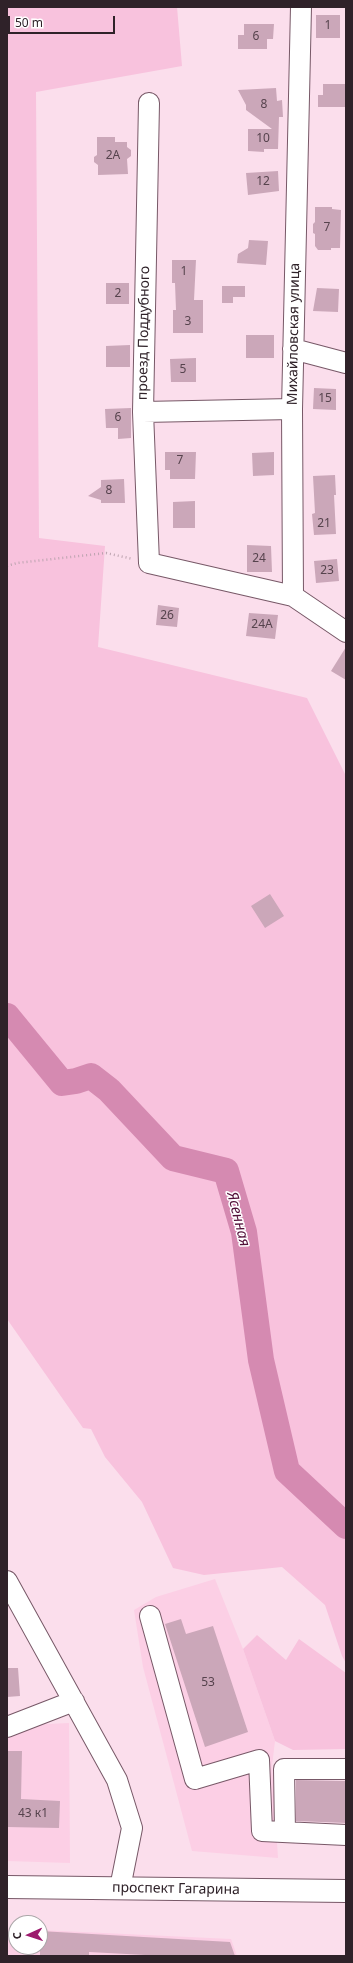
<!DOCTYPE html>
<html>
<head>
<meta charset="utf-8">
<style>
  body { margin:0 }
  #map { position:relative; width:353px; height:1963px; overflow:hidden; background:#fbdeec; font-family:"Noto Sans",sans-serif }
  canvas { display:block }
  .frame { position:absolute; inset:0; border:8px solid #2f2229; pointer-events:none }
  .north { position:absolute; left:8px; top:1915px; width:40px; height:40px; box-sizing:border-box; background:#fff; border:1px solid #aca7a9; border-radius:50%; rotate:267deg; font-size:11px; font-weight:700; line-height:16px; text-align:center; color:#2f2229 }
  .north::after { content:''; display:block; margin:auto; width:14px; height:18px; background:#9d1b6e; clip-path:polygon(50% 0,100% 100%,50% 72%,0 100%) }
  .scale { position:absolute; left:8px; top:16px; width:107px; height:18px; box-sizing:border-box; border:2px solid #2f2229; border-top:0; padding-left:5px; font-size:12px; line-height:14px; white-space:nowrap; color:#2f2229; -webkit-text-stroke:3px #fff; paint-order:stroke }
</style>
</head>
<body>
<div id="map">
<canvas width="353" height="1963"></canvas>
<div class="frame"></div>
<div class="north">С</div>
<div class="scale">50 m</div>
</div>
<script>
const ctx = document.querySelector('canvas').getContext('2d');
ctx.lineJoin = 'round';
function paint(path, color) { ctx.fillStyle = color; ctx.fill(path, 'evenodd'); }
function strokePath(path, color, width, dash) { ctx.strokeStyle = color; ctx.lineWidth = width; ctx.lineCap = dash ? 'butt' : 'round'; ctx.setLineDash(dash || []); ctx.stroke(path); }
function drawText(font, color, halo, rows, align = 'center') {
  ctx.font = font + ' "Noto Sans",sans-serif'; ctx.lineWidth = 3; ctx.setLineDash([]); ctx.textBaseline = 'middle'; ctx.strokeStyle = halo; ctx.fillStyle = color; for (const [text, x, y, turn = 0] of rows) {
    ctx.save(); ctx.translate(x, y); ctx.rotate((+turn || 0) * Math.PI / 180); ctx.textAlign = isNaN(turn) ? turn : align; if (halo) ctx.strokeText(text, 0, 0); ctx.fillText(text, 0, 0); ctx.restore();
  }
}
const built = new Path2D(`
  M 215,1579 L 243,1649 L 275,1741 L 272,1766 L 278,1858 L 192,1851 L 143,1667 L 134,1610 L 156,1597 Z
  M 69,1723 L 70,1863 L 7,1861 L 7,1726 Z
  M 7,1928 L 16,1929 L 16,1947 L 40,1947 L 40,1930 L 231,1939 L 237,1956 L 7,1956 Z`);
const green = new Path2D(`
  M 7,7 L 177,7 L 182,66 L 36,92 L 39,538 L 105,546 L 98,647 L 307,698 L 346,776 L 346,1663 L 342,1656 L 325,1605 L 282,1567 L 204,1575 L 173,1568 L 142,1502 L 105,1457 L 91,1429 L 83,1428 L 7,1319 Z
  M 257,1635 L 286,1660 L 299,1639 L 346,1673 L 346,1749 L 293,1750 L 275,1741 L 243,1649 Z`);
const river = new Path2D(`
  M 7,1016 L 62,1083 L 76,1081 L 91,1076 L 109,1090 L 173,1158 L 226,1171 L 244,1232 L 261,1360 L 287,1471 L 346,1526`);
const building = new Path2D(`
  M 316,15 L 340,15 L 340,38 L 316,38 Z
  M 244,24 L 274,24 L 273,39 L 267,39 L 267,49 L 238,49 L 238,35 L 244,35 Z
  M 323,84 L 346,84 L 346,107 L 318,107 L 318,95 L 323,95 Z
  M 276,88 L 277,101 L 282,100 L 283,117 L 279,117 L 278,149 L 264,149 L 264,152 L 248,151 L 248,129 L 272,129 L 246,110 L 246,105 L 238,90 Z
  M 97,137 L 115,137 L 115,142 L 127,142 L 127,147 L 131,150 L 131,156 L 127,159 L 128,174 L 98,175 L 98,165 L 94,162 L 94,157 L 97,155 Z
  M 278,171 L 279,191 L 248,195 L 246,173 Z
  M 315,207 L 332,207 L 332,209 L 341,210 L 340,248 L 331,248 L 331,250 L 318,250 L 315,246 L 315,234 L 313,233 L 313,224 L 315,222 Z
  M 249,240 L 268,241 L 266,265 L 237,263 L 238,254 L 248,248 Z
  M 172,260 L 196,260 L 194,300 L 203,300 L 203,333 L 173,333 L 173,310 L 176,310 L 175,283 L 172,283 Z
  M 106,283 L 129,283 L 129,304 L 106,304 Z
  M 222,286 L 245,286 L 245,297 L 233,297 L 233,303 L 222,303 Z
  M 317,288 L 339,289 L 338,312 L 313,311 Z
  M 246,335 L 274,335 L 274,358 L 246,358 Z
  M 130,345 L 130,367 L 106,367 L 106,346 Z
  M 196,358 L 196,382 L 171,382 L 170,359 Z
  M 314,388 L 336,389 L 336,410 L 313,409 Z
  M 131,408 L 131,438 L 118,439 L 118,428 L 106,428 L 105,409 Z
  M 165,452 L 196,452 L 195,479 L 170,479 L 170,470 L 165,470 Z
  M 274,452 L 274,475 L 253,476 L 252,453 Z
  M 335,475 L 336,495 L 334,495 L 336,534 L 314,535 L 312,514 L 315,513 L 313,476 Z
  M 124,479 L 125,503 L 101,503 L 101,500 L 88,496 L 101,487 L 101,480 Z
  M 195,501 L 195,528 L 173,528 L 173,502 Z
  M 247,545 L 271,546 L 272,572 L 247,572 Z
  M 337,559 L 339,581 L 316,583 L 314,561 Z
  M 158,605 L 179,608 L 177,627 L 156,625 Z
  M 249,613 L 278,615 L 275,639 L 246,636 Z
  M 346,647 L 346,680 L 331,671 Z
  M 270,894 L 284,916 L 265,928 L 251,906 Z
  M 181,1619 L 186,1634 L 213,1626 L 248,1732 L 205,1747 L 165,1624 Z
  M 7,1668 L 18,1668 L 20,1696 L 7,1697 Z
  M 7,1751 L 22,1751 L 21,1799 L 60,1801 L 59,1828 L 7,1827 Z
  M 296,1780 L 346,1781 L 346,1823 L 296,1821 Z
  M 40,1931 L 230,1942 L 235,1956 L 164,1956 L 89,1952 L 89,1956 L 40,1956 Z`);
const path = new Path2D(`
  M 7,566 L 17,563 L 106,553 L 133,559`);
const minor = new Path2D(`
  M 301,7 L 292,409 L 293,596 L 346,632
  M 149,103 L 143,412 L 149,563 L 293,596
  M 293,349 L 346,363
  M 143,412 L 292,409
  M 7,1581 L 117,1780 L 132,1828 L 120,1888
  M 150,1616 L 195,1779 L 259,1760 L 262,1831 L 346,1835
  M 7,1727 L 74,1701
  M 285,1832 L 284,1769 L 346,1769`);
const major = new Path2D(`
  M 7,1887 L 346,1891`);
const numberNames = [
  ["1",328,26],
  ["6",256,37],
  ["8",264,105],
  ["10",263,139],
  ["2А",113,156],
  ["12",263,182],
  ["7",327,228],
  ["1",184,272],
  ["2",118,294],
  ["3",188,322],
  ["5",183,370],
  ["15",325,399],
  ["6",118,418],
  ["7",180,461],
  ["8",109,491],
  ["21",324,524],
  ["24",259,559],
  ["23",327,571],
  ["26",167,616],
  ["24А",262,625],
  ["53",208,1683],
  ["43 к1",33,1814]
];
const streetNames = [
  ["проезд Поддубного",144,333,-89],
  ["Михайловская улица",294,334,-89],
  ["проспект Гагарина",176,1889,1]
];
const waterNames = [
  ["Ясенная",238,1219,76]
];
paint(built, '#fccfe5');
paint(green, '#f8c2dd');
strokePath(river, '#d58ab1', 26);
paint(building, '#cba7b9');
strokePath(minor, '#775867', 22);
strokePath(major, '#775867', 24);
strokePath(path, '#bda4b0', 2.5, [1, 3]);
strokePath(minor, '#fff', 20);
strokePath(major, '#fff', 22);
drawText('12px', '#56434d', null, numberNames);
drawText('14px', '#2f2229', '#fff', streetNames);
drawText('italic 15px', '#521039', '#fff', waterNames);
</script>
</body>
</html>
